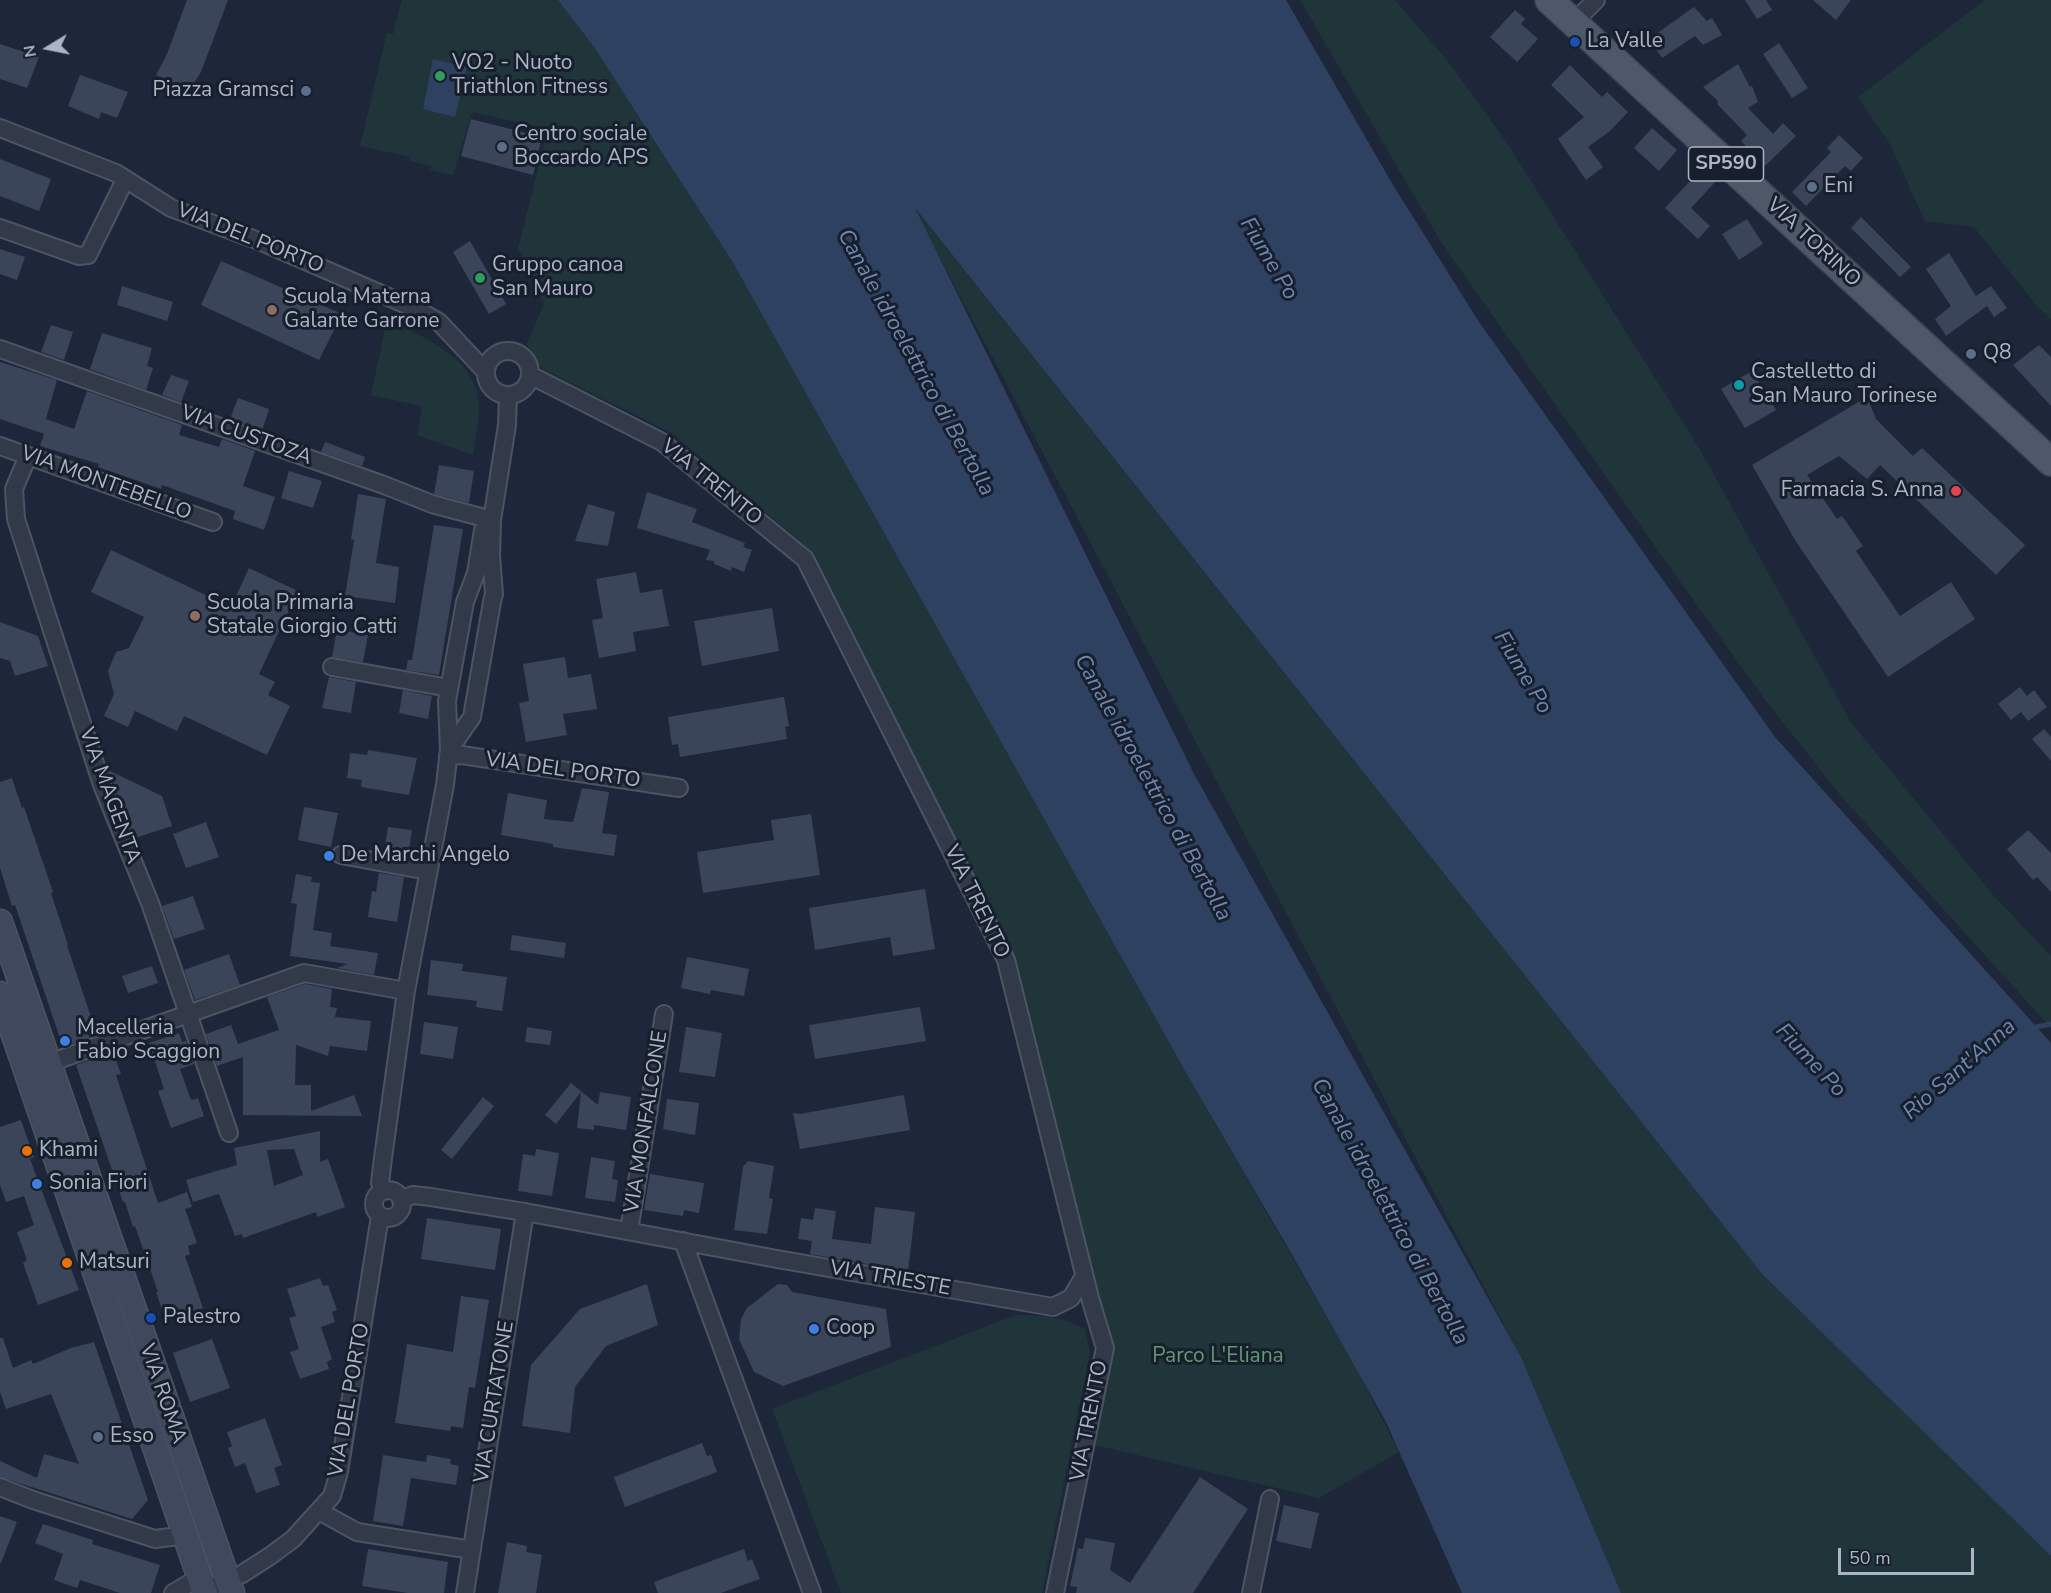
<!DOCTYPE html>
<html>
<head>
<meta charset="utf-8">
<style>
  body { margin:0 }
  #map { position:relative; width:2051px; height:1593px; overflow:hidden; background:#1e2739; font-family:"Nunito Sans",sans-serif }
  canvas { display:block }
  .north { position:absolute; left:18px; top:18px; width:60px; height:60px; -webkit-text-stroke:4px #171f2d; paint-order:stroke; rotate:260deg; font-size:16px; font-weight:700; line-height:24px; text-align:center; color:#acb4c6 }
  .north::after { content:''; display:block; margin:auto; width:21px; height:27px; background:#acb4c6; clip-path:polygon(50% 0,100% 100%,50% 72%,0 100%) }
  .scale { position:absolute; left:1838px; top:1548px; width:136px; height:27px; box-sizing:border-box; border:3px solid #acb4c6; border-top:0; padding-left:8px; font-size:18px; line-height:21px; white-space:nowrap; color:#acb4c6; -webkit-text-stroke:4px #171f2d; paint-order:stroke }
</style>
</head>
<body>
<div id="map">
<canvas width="2051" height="1593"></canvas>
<div class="north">N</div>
<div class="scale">50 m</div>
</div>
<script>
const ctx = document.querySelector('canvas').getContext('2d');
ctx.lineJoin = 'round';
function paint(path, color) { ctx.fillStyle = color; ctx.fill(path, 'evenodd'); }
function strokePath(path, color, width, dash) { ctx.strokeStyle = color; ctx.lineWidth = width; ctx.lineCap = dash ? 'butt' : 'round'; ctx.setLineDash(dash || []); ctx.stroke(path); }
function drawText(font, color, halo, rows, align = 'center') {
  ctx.font = font + ' "Nunito Sans",sans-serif'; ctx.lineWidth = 6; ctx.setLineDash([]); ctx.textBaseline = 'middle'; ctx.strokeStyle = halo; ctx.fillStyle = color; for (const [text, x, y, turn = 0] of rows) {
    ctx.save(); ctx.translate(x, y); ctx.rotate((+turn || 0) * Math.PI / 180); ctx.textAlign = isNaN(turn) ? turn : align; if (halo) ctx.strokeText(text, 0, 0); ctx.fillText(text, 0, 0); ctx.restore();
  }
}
const green = new Path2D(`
  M 402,0 L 558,0 L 594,47 L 732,261 L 1189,1078 L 1357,1370 L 1399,1452 L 1319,1498 L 1086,1443 L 1105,1348 L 1006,960 L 810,550 L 672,433 L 541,368 L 527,344 L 544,304 L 518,248 L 546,137 L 540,127 L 472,112 L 453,175 L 430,170 L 432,166 L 410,161 L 411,157 L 360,146 L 387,33 L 393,34 Z
  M 1300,0 L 1395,0 L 1447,60 L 1507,143 L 1699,448 L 1852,724 L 1995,897 L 2051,956 L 2051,1028 L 1841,796 L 1763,697 L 1659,552 L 1441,242 Z
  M 1985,0 L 2051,0 L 2051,319 L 2038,307 L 1974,227 L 1925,221 L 1890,144 L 1858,97 Z
  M 912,205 L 1763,1275 L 2051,1556 L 2051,1593 L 1621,1593 L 1521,1357 Z
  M 387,320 C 422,336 477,358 479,404 C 479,421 475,439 473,455 L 417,435 L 422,406 L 371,395 Z
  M 1016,1315 C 1041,1315 1063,1317 1085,1329 L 1090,1353 L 1042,1593 L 841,1593 L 772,1409 Z`);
const water = new Path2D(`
  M 558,0 L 1286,0 L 1393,185 L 1479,322 L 1775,737 L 2051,1043 L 2051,1556 L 1763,1275 L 915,208 L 1194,774 L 1521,1357 L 1621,1593 L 1462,1593 L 1386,1422 L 1291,1253 L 1189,1078 L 732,261 L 594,47 Z
  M 433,59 L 467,67 L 455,117 L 423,109 Z`);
const stream = new Path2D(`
  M 2031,1031 L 2036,1027 L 2051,1024`);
const building = new Path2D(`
  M 187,0 L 228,0 L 201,72 L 186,95 L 156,75 L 167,54 Z
  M 1745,0 L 1766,0 L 1772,10 L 1757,19 Z
  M 1813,0 L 1851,0 L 1836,20 Z
  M 1694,7 L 1707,21 L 1712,18 L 1722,35 L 1703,45 L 1695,36 L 1662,58 L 1649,39 Z
  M 1515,10 L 1525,19 L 1521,24 L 1538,39 L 1517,62 L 1490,37 Z
  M 1779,43 L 1808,88 L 1792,98 L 1763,54 Z
  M 0,44 L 39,57 L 27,88 L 0,79 Z
  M 1738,64 L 1750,87 L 1752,86 L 1758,102 L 1748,108 L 1773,134 L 1783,123 L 1796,136 L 1765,166 L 1741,141 L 1747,135 L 1717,104 L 1718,101 L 1703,87 Z
  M 1570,65 L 1602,97 L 1607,92 L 1628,112 L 1610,131 L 1588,147 L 1603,167 L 1586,180 L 1558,139 L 1584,117 L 1551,85 Z
  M 80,75 L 128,92 L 117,118 L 101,112 L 99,119 L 68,106 Z
  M 471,119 L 542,137 L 533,175 L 461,156 Z
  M 1652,128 L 1677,150 L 1659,171 L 1634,148 Z
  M 1839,135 L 1863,158 L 1851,171 L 1845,166 L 1806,206 L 1792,192 L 1831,152 L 1827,148 Z
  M 0,159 L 51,179 L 39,211 L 0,196 Z
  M 1703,167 L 1717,180 L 1691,208 L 1710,226 L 1698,239 L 1665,208 Z
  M 1861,217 L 1911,267 L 1900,277 L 1851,228 Z
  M 1747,219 L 1763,244 L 1739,260 L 1722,234 Z
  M 470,241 L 506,304 L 489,314 L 453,252 Z
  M 0,249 L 25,257 L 17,280 L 0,274 Z
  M 1949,253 L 1976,296 L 1991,286 L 2007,308 L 1994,317 L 1987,306 L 1946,336 L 1935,319 L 1951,306 L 1926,269 Z
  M 221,261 L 342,314 L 319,360 L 201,305 Z
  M 122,286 L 173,302 L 167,321 L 117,305 Z
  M 51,325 L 73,332 L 64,360 L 41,352 Z
  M 102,333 L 152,348 L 147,366 L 153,368 L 146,390 L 90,369 Z
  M 2039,345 L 2051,357 L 2051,406 L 2013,365 Z
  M 0,362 L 57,380 L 46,419 L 74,429 L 87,391 L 182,425 L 179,435 L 219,447 L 222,439 L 255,451 L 243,486 L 275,497 L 264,530 L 233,519 L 235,511 L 162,485 L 161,489 L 98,467 L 99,464 L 40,446 L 44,434 L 0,419 Z
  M 1752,371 L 1776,410 L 1745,428 L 1721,389 Z
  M 171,375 L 189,381 L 181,402 L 162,395 Z
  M 1867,397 L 1876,419 L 1913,456 L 1922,448 L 2025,545 L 1996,575 L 1880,465 L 1867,479 L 1839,456 L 1807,475 L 1837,519 L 1842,516 L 1863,546 L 1856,551 L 1900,616 L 1951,582 L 1975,619 L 1888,677 L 1795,540 L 1752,465 Z
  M 238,398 L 269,409 L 262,431 L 230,419 Z
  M 325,442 L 365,457 L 362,466 L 321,452 Z
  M 439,465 L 474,471 L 469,503 L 434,494 Z
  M 289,471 L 322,481 L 313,508 L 281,498 Z
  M 647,492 L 697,509 L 692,522 L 745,543 L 743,547 L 752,550 L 744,572 L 732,567 L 731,571 L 714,564 L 714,561 L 706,560 L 710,550 L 637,528 Z
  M 358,494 L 386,499 L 376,563 L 399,567 L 395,603 L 345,596 L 354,540 L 351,539 Z
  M 588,504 L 615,512 L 608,546 L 575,541 Z
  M 434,525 L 463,529 L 439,675 L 406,670 L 408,660 L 412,660 Z
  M 111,550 L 231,607 L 249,568 L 298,591 L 259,674 L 275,682 L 268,695 L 290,706 L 267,755 L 184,716 L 177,731 L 135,711 L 128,727 L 104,716 L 114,694 L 108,671 L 116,652 L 129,648 L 144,617 L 91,592 Z
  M 636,572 L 640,593 L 662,589 L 669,626 L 633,632 L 636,651 L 599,658 L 592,620 L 603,618 L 596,579 Z
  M 772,608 L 779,651 L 702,666 L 694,621 Z
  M 0,622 L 38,636 L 48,666 L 15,676 L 10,661 L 0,658 Z
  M 337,629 L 368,635 L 363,662 L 332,657 Z
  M 565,657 L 568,678 L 591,674 L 597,709 L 563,714 L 567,735 L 526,742 L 519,703 L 529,701 L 523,664 Z
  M 329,677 L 356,682 L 351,713 L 322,708 Z
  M 2020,687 L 2027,696 L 2034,690 L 2047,707 L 2028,721 L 2021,712 L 2011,720 L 1998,704 Z
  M 403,690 L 432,696 L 428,719 L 399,713 Z
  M 784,697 L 789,726 L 785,727 L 787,739 L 680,757 L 678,744 L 672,745 L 668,717 Z
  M 2044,729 L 2051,737 L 2051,761 L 2032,739 Z
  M 368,750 L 417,758 L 409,795 L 361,787 L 362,780 L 347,778 L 350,753 L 367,755 Z
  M 108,770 L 162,796 L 172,826 L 135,838 Z
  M 12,778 L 22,808 L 24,807 L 53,892 L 51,893 L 68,945 L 67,945 L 97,1035 L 63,1047 L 15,905 L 12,906 L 0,868 L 0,782 Z
  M 582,788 L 609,792 L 602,833 L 617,835 L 614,856 L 553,847 L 553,844 L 501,835 L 508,793 L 547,800 L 544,819 L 573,822 Z
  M 304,807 L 338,813 L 331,847 L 298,840 Z
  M 811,814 L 820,875 L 703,893 L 697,852 L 774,840 L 771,820 Z
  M 206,822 L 219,857 L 186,868 L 173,834 Z
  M 388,827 L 412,830 L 408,857 L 384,852 Z
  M 2028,830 L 2051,853 L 2051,892 L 2037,877 L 2033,880 L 2007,849 Z
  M 379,873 L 404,877 L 397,922 L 368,917 L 372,891 L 376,892 Z
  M 296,874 L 312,877 L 311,882 L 320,883 L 313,930 L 332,933 L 330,946 L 378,953 L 374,975 L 337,968 L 348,964 L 290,956 L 297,904 L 291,903 Z
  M 925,889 L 935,949 L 893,956 L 890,937 L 815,950 L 809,908 Z
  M 193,896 L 205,929 L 174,939 L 162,906 Z
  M 512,935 L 566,943 L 564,958 L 510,950 Z
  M 229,954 L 240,985 L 195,1000 L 184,970 Z
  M 687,957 L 749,969 L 744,996 L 711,990 L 710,994 L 681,988 Z
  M 431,960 L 463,964 L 462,971 L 507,977 L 502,1011 L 476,1007 L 477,1001 L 427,995 Z
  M 152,966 L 158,983 L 128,993 L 122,976 Z
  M 305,984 L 332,989 L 330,1007 L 337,1008 L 335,1017 L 371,1021 L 367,1051 L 330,1046 L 328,1056 L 296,1045 L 295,1085 L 311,1085 L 311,1111 L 354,1095 L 362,1116 L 243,1115 L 243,1057 L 217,1066 L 206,1034 L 231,1025 L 238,1044 L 279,1030 L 267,997 Z
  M 920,1007 L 926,1041 L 815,1059 L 809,1025 Z
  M 424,1022 L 458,1027 L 453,1059 L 420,1054 Z
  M 527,1027 L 552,1031 L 550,1045 L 525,1042 Z
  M 686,1027 L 722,1033 L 715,1077 L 679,1072 Z
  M 179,1033 L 182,1042 L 186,1041 L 194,1064 L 180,1069 L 191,1100 L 198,1098 L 204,1116 L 171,1128 L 158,1091 L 164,1089 L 149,1043 Z
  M 113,1052 L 121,1074 L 116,1075 L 158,1203 L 187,1192 L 192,1207 L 185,1209 L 197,1243 L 188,1246 L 190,1254 L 185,1256 L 203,1308 L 166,1321 L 156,1292 L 158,1292 L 135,1226 L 133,1227 L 125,1202 L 123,1202 L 76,1065 Z
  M 571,1083 L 598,1105 L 600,1092 L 631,1097 L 626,1130 L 594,1125 L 594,1130 L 577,1128 L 581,1092 L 556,1124 L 545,1115 Z
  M 904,1095 L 910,1130 L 800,1149 L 793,1113 L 800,1114 Z
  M 483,1097 L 494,1106 L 452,1159 L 441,1150 Z
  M 667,1099 L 699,1103 L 695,1135 L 663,1129 Z
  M 21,1120 L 34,1157 L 30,1159 L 79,1290 L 38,1305 L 23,1263 L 27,1260 L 17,1232 L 34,1225 L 24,1196 L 6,1202 L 0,1185 L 0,1127 Z
  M 320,1131 L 320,1162 L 328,1159 L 345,1207 L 317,1217 L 316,1212 L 243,1238 L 242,1234 L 235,1236 L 219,1194 L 193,1202 L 186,1180 L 237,1165 L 234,1148 ZM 294,1149 L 303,1175 L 274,1186 L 267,1150 Z
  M 536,1149 L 559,1153 L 552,1196 L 518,1191 L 523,1154 L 535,1156 Z
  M 591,1157 L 615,1161 L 612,1179 L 618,1180 L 615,1202 L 585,1198 Z
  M 748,1161 L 774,1166 L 769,1198 L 773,1199 L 767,1234 L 734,1230 L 743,1167 Z
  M 650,1174 L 704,1183 L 699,1213 L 684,1210 L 683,1216 L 644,1210 Z
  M 875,1207 L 915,1212 L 908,1271 L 810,1254 L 812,1241 L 798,1239 L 801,1218 L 813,1220 L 815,1208 L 836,1211 L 832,1239 L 871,1244 Z
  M 427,1218 L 501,1229 L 495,1270 L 421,1259 Z
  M 320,1278 L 323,1286 L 328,1285 L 337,1310 L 332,1312 L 335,1322 L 321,1327 L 332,1359 L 327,1362 L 329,1369 L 300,1379 L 290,1352 L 299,1349 L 289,1318 L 296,1316 L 287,1289 Z
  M 647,1284 L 658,1325 L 606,1346 L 575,1387 L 570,1433 L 522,1426 L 531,1365 L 580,1309 Z
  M 778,1284 L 787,1285 L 792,1292 L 886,1309 L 891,1347 L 783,1386 L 754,1372 L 739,1339 L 741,1319 L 747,1308 Z
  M 461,1296 L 489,1300 L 475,1388 L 469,1387 L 463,1428 L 451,1426 L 450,1431 L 395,1423 L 407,1344 L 453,1352 Z
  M 0,1338 L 3,1338 L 13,1368 L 31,1360 L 33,1364 L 71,1348 L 94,1342 L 148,1500 L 132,1519 L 0,1477 L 0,1461 L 37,1478 L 44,1454 L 79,1464 L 51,1394 L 6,1409 L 0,1392 Z
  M 212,1339 L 230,1388 L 190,1402 L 173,1353 Z
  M 265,1418 L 282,1465 L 274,1468 L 280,1485 L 256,1493 L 245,1463 L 235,1467 L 228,1448 L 232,1446 L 227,1432 Z
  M 702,1443 L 707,1456 L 711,1455 L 717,1472 L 625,1507 L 614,1477 Z
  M 383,1455 L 426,1462 L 427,1455 L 451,1459 L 450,1464 L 459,1466 L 456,1485 L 411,1478 L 403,1526 L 373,1521 Z
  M 1200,1477 L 1248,1509 L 1193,1593 L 1076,1593 L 1077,1587 L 1070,1586 L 1078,1548 L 1083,1549 L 1085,1538 L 1115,1543 L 1110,1570 L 1130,1583 Z
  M 1284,1505 L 1319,1513 L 1311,1549 L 1276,1541 Z
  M 0,1516 L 17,1522 L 1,1563 L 0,1563 Z
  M 43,1524 L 93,1540 L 92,1544 L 160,1565 L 151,1593 L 120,1593 L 80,1580 L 77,1588 L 54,1580 L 63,1554 L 35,1543 Z
  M 507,1542 L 527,1546 L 526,1552 L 542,1555 L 536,1593 L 498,1593 Z
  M 368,1549 L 448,1562 L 444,1593 L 408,1593 L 362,1586 Z
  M 744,1549 L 748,1561 L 752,1559 L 760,1579 L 721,1593 L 658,1593 L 654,1582 Z`);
const street = new Path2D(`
  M 1573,23 L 1596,0
  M 0,128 L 116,173 L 171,208 L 264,243 L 416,309 L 439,322 L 485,371
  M 0,228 L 79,256 L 88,255 L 125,180
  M 0,349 L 384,485 L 432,504 L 492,520
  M486 373a22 22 0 1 1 44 0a22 22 0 1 1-44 0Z
  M 530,375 L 662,442 L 805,559 L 1006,960 L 1090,1298 L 1105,1348 L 1055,1593
  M 0,446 L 213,522
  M 28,456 L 14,489 L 16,519 L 102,785 L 150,903 L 229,1133
  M 332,667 L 449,688
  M 449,750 L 472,717 L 492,602 L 494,594 L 491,555 L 492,520 L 507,425 L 508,396
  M 448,756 L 462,755 L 679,788
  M 341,855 L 428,871
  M 49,1063 L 304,973 L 406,991
  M374 1204a14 14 0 1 1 28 0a14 14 0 1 1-28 0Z
  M 384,1191 L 380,1183 L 383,1158 L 406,991 L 445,785 L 449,750 L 447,701 L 465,602 L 476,573 L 483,530 L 492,520
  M 401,1200 L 413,1195 L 431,1197 L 525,1212 L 777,1259 L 1053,1307 L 1071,1298 L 1084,1276
  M 629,1231 L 664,1014
  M 683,1241 L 812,1593
  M 0,1487 L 33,1500 L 155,1539 L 186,1535
  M 319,1511 L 357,1532 L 472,1550
  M 204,1590 L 242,1574 L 270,1556 L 293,1539 L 332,1496 L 339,1472 L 380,1216
  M 173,1593 L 200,1577
  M 465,1593 L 525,1212
  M 1251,1593 L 1270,1499`);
const secondary = new Path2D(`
  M 0,922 L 232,1593
  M 0,994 L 205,1593`);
const primary = new Path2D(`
  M 1549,0 L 2051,462`);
const markers = [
  [1575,42,6,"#1a4fb4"],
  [440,76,6,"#2e9e5b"],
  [306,91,6,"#5c6f8a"],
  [502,147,6,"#5c6f8a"],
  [1812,187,6,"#5c6f8a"],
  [480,278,6,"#2e9e5b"],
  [272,310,6,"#8d6e63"],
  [1971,354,6,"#5c6f8a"],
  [1739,385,6,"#0f9aa8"],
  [1956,491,6,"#e0444e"],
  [195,616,6,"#8d6e63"],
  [329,856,6,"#3f7fe0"],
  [65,1041,6,"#3f7fe0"],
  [27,1151,6,"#e8710a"],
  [37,1184,6,"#3f7fe0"],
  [67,1263,6,"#e8710a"],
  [151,1318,6,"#1a4fb4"],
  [814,1329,6,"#3f7fe0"],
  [98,1437,6,"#5c6f8a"]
];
const shields = [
  [1726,164,75]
];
const shieldNames = [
  ["SP590",1726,164]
];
const poiNames = [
  ["La Valle",1587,42],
  ["VO2 - Nuoto",452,64],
  ["Triathlon Fitness",452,88],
  ["Piazza Gramsci",294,91,"right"],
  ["Centro sociale",514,135],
  ["Boccardo APS",514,159],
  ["Eni",1824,187],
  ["Gruppo canoa",492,266],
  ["San Mauro",492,290],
  ["Scuola Materna",284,298],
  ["Galante Garrone",284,322],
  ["Q8",1983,354],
  ["Castelletto di",1751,373],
  ["San Mauro Torinese",1751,397],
  ["Farmacia S. Anna",1944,491,"right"],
  ["Scuola Primaria",207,604],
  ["Statale Giorgio Catti",207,628],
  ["De Marchi Angelo",341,856],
  ["Macelleria",77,1029],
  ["Fabio Scaggion",77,1053],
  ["Khami",39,1151],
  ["Sonia Fiori",49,1184],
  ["Matsuri",79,1263],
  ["Palestro",163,1318],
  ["Coop",826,1329],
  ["Esso",110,1437]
];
const streetNames = [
  ["VIA DEL PORTO",250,239,22],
  ["VIA TORINO",1813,243,43],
  ["VIA CUSTOZA",246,436,20],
  ["VIA TRENTO",711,483,39],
  ["VIA MONTEBELLO",106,484,20],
  ["VIA DEL PORTO",563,771,8],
  ["VIA MAGENTA",109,796,70],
  ["VIA TRENTO",976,902,64],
  ["VIA MONFALCONE",647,1122,-81],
  ["VIA TRIESTE",890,1279,10],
  ["VIA ROMA",162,1394,71],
  ["VIA DEL PORTO",350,1400,-80],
  ["VIA CURTATONE",495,1402,-81],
  ["VIA TRENTO",1090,1421,-79]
];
const parkNames = [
  ["Parco L'Eliana",1218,1357]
];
const waterNames = [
  ["Fiume Po",1268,259,59],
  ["Canale idroelettrico di Bertolla",915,363,61],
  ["Fiume Po",1522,673,59],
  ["Canale idroelettrico di Bertolla",1152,788,61],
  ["Fiume Po",1810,1061,47],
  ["Rio Sant'Anna",1960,1070,-41],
  ["Canale idroelettrico di Bertolla",1389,1212,61]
];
paint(green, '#20353a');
paint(water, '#2f4161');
strokePath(stream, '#2f4161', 5);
paint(building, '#3a4559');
strokePath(street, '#4c5464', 20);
strokePath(secondary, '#4c5464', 27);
strokePath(primary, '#3b4352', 30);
strokePath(street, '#323a49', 16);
strokePath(secondary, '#3f485c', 24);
strokePath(primary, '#4f5869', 27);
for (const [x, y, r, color] of markers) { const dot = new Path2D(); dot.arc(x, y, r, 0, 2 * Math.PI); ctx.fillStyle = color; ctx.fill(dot); strokePath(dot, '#171f2d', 2); }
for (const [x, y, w] of shields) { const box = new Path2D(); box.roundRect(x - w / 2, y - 17, w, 34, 4.5); ctx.fillStyle = '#171f2d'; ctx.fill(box); strokePath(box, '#acb4c6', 1.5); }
drawText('bold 20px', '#acb4c6', null, shieldNames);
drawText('21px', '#acb4c6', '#171f2d', poiNames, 'left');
drawText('21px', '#acb4c6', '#171f2d', streetNames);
drawText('21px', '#629872', '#171f2d', parkNames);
drawText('italic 22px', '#7187b1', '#171f2d', waterNames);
</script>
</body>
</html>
